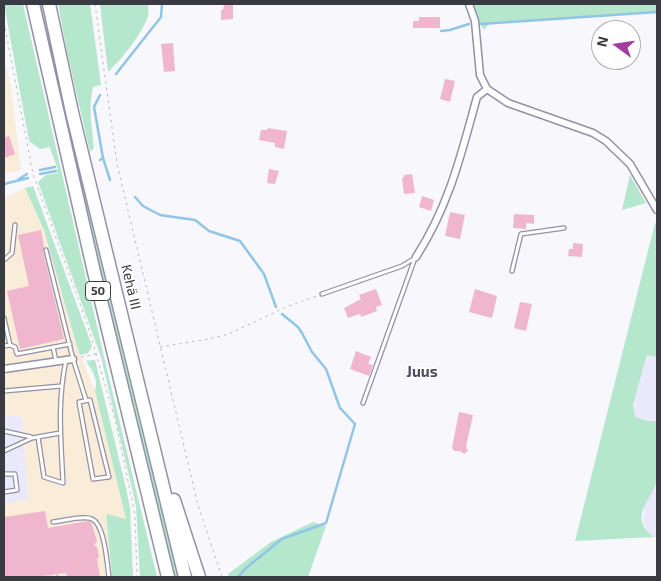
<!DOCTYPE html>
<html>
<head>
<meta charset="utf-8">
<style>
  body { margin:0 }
  #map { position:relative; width:661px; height:581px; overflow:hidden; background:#f7f7fc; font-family:"Exo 2",sans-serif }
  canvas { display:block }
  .frame { position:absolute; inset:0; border:5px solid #3a3a43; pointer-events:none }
  .north { position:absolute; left:591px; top:20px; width:50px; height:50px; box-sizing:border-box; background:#fff; border:1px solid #b0b0b4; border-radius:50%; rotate:284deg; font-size:14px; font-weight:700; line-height:20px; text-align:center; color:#3a3a43 }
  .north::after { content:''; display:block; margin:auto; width:18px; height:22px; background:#a43da1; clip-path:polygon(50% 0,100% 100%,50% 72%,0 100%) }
</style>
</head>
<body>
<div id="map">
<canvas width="661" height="581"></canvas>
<div class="frame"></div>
<div class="north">N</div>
</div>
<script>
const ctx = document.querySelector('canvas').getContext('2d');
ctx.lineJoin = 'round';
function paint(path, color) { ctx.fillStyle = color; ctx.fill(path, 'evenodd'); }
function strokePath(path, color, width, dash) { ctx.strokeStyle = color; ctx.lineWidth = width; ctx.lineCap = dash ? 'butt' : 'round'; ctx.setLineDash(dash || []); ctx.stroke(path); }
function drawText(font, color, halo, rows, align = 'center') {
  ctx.font = font + ' "Exo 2",sans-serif'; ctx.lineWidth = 4; ctx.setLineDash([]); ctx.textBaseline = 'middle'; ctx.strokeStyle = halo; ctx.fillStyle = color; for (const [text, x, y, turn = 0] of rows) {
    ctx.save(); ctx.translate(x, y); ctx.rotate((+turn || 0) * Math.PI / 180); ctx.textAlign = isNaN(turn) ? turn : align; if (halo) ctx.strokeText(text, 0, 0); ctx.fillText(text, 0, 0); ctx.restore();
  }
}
const commercial = new Path2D(`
  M 4,63 L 10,80 L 21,170 L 4,174 Z
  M 25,188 L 44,230 L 77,347 L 95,391 L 126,519 L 106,515 L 112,577 L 4,577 L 4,504 L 28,499 L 22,417 L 4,415 L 4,248 L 5,247 L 4,198 Z`);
const built = new Path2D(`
  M 647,355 L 657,357 L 657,421 L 648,421 L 635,417 L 633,404 Z
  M 4,415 L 22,417 L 28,499 L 4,504 Z
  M 657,481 L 657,537 L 654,537 L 647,532 L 643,522 L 644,505 Z`);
const green = new Path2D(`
  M 4,4 L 23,4 L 104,357 L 157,577 L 140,577 L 136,506 L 101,357 L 38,182 L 46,175 L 58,173 C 57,163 52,156 50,147 L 40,149 L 29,141 Z
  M 39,4 L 43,4 L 82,181 L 179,577 L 174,577 C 128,386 81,196 39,4 Z
  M 58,4 L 90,4 L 101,85 L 93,87 C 88,108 92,127 94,148 L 90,152 L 67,52 Z
  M 100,4 L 148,4 C 148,7 149,12 148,16 C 142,34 122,59 108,72 Z
  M 473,4 L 657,4 L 657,11 L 489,24 L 484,30 L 479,22 Z
  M 630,175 L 646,203 L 622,210 Z
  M 33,186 L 92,346 L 88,353 L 80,355 L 77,347 L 44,230 L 25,188 Z
  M 655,223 L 657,226 L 657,357 L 647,355 L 633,404 L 635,417 L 648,421 L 657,421 C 657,439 660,462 657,479 C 654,499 626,517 654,537 L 575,541 Z
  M 93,360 L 95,360 L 126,488 L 130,508 L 133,577 L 112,577 L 106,514 L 126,519 L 95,391 C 99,380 92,370 86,361 Z
  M 313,522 L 326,526 L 308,577 L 229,577 L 228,574 L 271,542 Z`);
const stream = new Path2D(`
  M 481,24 L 657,12
  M 441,31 L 450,30 L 469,24
  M 116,74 L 161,17 L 162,4
  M 100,95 L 94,107 L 103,158 L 100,160
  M 103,158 L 110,180
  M 40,170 L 55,167
  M 40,174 L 56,171
  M 19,179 L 27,174
  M 4,184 L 28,178
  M 135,197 L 143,206 L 160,215 L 195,220 L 209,231 L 240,241 L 264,274 L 276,307
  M 238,577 L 246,568 L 282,539 L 326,523 L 355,424 L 340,408 L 326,369 L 312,352 L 302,333 L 298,327 L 282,314`);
const building = new Path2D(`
  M 224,4 L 233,4 L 233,19 L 221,20 L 221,10 L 223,10 Z
  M 419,17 L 440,17 L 440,28 L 413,28 L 413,21 L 419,21 Z
  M 173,43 L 175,71 L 164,72 L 161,44 Z
  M 445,79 L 455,81 L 450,102 L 440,99 Z
  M 268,128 L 287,131 L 284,149 L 275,147 L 275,143 L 259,140 L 261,130 L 267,130 Z
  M 9,136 L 15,154 L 4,158 L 4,138 Z
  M 269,169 L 279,171 L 275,184 L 267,183 Z
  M 412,174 L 415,193 L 404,194 L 402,178 L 404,177 L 404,175 Z
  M 422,196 L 434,200 L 431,211 L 419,207 Z
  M 450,212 L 465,215 L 460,239 L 445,236 Z
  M 514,214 L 534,215 L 534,224 L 526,223 L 526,229 L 513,228 Z
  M 41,230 L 44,247 L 43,251 L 64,339 L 20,349 L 7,291 L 29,286 L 18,235 Z
  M 573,243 L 583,244 L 582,257 L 568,256 L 569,249 L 573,249 Z
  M 376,289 L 382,305 L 376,307 L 377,311 L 361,317 L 360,314 L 348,318 L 344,308 L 361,299 L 359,295 Z
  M 475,289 L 497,296 L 492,318 L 469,312 Z
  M 520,302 L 532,304 L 526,331 L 514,328 Z
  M 356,351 L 371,357 L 368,364 L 373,365 L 369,376 L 350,369 Z
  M 459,412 L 473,415 L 466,446 L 468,451 L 464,454 L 460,451 L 454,451 L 452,448 Z
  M 45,511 L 48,528 L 88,521 L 91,522 L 97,541 L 94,545 L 97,547 L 99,557 L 97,559 L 100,577 L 67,577 L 66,573 L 34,577 L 4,577 L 4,517 Z`);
const path = new Path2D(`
  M 95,4 L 117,164 L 198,505 L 222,577
  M 4,22 L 33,174 L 89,329 L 116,423 L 135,515 L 137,577
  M 160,347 L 208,339 L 229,334 L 286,307 L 317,296
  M 81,357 L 96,354
  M 43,577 L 60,575 L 60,577 L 67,575`);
const lane = new Path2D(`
  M 46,250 L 73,359 L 86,400
  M 4,260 L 12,253 L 15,225
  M 512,271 L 521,234 L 564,228
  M 322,294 L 402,266 L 415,258
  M 4,318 L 10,345 L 4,346
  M 10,345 L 15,347 L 17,354 L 70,344
  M 53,347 L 56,361
  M 4,391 L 61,386
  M 90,400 L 109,477 L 93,479 L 79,402 Z
  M 363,403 L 415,258
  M 4,431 L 31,437
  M 38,437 L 44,477 L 63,483 C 61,438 57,404 66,360
  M 4,451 L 32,438 L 60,433
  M 4,474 L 15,474 L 17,490 L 4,492
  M 53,522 C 63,521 84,515 92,519 C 105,525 107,564 109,577`);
const street = new Path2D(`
  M 469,4 L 475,21 L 480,75 L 487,89 L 508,103 L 593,133 L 606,141 L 630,164 L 657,210
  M 416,257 C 449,206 461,155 477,97 L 487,89
  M 4,369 L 73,359`);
const highway = new Path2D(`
  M 33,4 L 94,272 L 168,577
  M 49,4 L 72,112 L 185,577
  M 174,500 L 199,577`);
const shields = [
  [98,291,25]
];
const shieldNames = [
  ["50",98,291]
];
const streetNames = [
  ["Kehä III",131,287,77]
];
const neighbourhoodNames = [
  ["Juus",422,372]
];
paint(commercial, '#f9ecd8');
paint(built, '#eae8fb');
paint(green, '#b4e7cc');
strokePath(stream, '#91c5e7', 2.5);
paint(building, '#f0b6ce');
strokePath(lane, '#9391a6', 5.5);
strokePath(street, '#9391a6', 9);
strokePath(highway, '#9391a6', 15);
strokePath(path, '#b7b7bd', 1, [2.5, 4]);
strokePath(lane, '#fff', 3);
strokePath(street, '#fff', 6);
strokePath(highway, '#fff', 12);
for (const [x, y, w] of shields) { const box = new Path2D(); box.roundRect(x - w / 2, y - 9.5, w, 19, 4); ctx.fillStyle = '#fff'; ctx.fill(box); strokePath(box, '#3a3a43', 1); }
drawText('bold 12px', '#3a3a43', null, shieldNames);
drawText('14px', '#3a3a43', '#fff', streetNames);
drawText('bold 15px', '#4e4c5f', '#fff', neighbourhoodNames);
</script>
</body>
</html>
